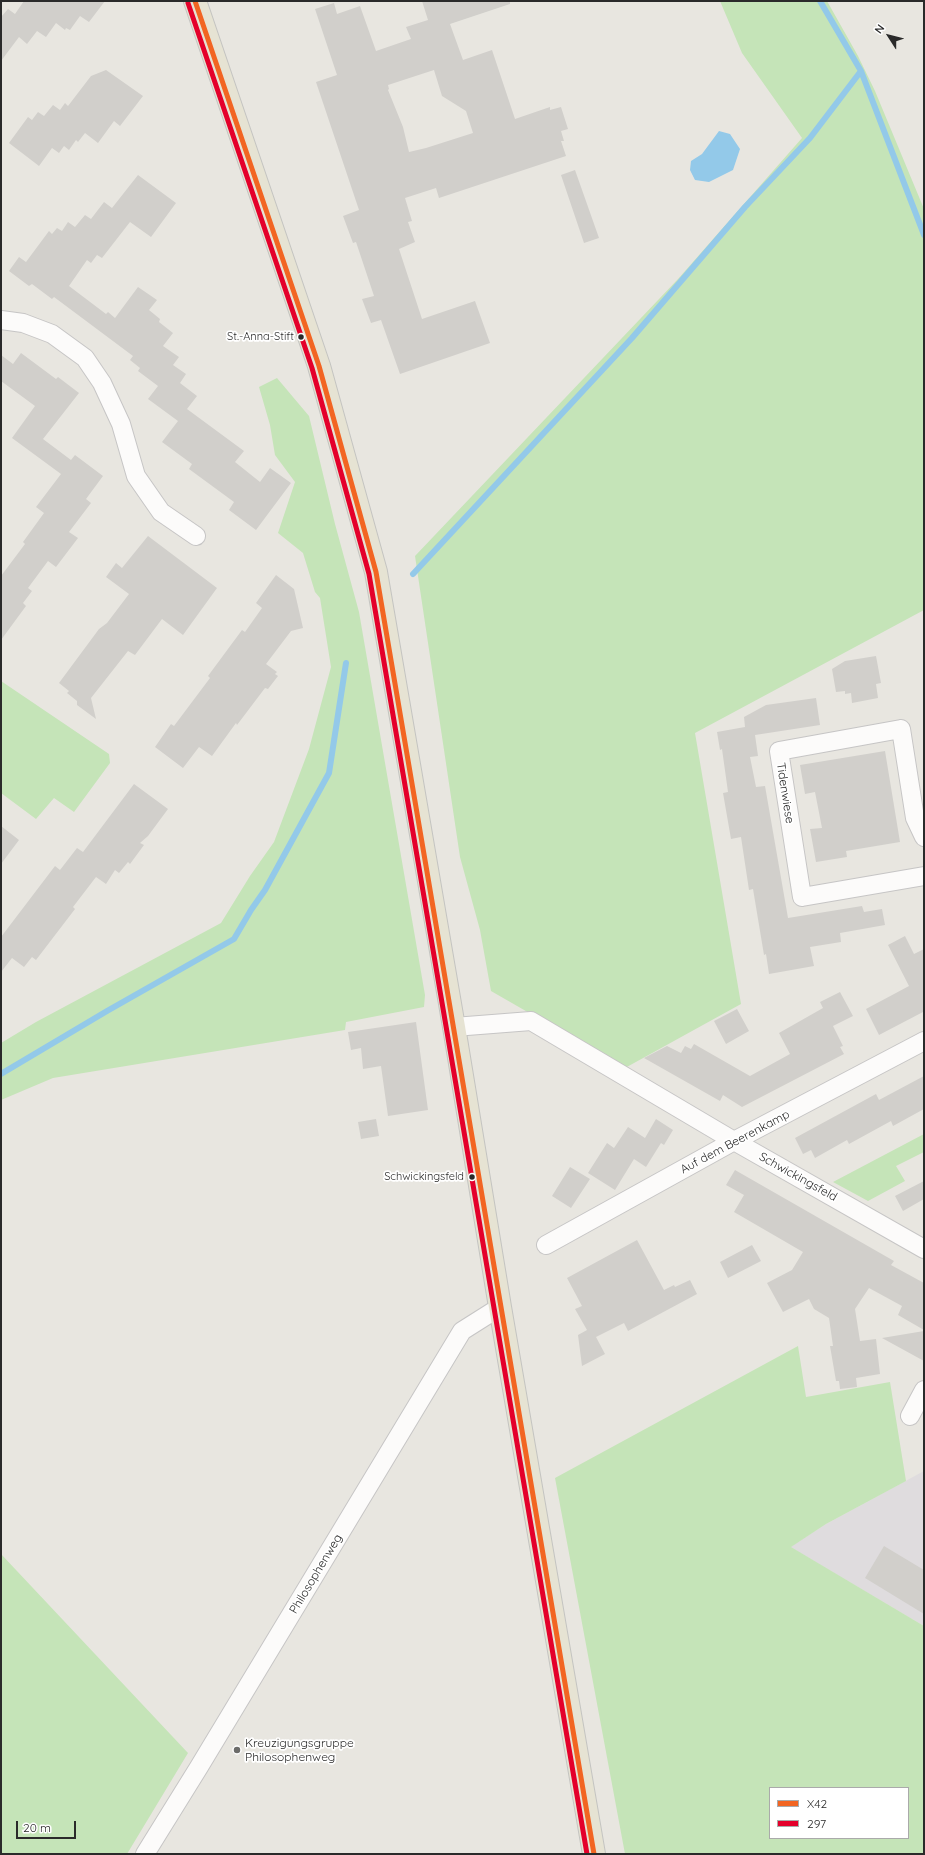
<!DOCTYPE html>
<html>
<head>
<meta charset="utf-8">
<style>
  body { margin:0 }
  #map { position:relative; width:925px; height:1855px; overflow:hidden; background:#e8e6e0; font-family:Quicksand,sans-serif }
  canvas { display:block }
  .frame { position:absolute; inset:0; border:2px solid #2a2a2a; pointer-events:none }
  .legend { position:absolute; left:769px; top:1787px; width:140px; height:52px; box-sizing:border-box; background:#fff; border:1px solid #aaa; margin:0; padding:5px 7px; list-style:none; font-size:12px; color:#2a2a2a }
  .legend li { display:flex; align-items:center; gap:8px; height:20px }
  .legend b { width:20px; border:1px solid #aaa }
  .north { position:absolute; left:869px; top:16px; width:40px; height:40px; -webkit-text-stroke:3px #fff; paint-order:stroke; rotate:306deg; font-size:11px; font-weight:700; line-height:16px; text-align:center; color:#2a2a2a }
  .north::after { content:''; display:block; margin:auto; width:14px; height:18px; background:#2a2a2a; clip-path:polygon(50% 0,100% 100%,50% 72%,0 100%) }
  .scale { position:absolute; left:16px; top:1821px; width:60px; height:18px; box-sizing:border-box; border:2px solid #2a2a2a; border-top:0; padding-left:5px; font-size:12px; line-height:14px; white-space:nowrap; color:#2a2a2a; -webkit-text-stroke:3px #fff; paint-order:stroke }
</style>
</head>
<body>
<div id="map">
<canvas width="925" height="1855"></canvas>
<div class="frame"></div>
<ul class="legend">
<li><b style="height:5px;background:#f26522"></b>X42</li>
<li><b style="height:5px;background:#e4002b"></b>297</li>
</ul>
<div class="north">N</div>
<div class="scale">20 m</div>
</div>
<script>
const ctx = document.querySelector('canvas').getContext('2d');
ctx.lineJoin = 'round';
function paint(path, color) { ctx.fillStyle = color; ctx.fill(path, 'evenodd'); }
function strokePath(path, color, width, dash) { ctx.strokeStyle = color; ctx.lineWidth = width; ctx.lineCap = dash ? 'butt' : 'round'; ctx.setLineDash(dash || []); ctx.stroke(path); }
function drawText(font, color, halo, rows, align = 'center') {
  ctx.font = font + ' Quicksand,sans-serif'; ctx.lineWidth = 3.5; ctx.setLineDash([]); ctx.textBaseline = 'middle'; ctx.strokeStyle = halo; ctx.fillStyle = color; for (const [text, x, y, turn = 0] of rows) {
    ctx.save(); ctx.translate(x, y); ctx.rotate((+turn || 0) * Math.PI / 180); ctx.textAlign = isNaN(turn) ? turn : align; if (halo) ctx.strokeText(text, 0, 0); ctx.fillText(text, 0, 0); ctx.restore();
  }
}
const industrial = new Path2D(`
  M 924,1471 L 924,1626 L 790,1547 L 826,1524 Z`);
const green = new Path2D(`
  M 720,1 L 827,1 L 858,56 L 875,91 L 924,209 L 924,610 L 695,733 L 741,1004 L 625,1068 L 491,991 L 480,930 L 460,857 L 415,556 L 678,279 L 802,138 L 742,53 Z
  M 277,378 L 309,416 L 335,524 L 359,612 L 425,995 L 424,1007 L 346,1022 L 345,1030 L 53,1078 L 1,1100 L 1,1043 L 36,1022 L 221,923 L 250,876 L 274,842 L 309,749 L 331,667 L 320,598 L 315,592 L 303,553 L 278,533 L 295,482 L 275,455 L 270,425 L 259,387 Z
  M 1,681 L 109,754 L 110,763 L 74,812 L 54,798 L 36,819 L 1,793 Z
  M 924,1134 L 924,1152 L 896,1166 L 905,1181 L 868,1201 L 833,1182 Z
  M 798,1346 L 806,1397 L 890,1382 L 906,1481 L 826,1524 L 791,1547 L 924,1626 L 924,1854 L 625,1854 L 555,1478 ZM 770,1788 L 908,1788 L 908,1838 L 770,1838 Z
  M 1,1554 L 188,1753 L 127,1854 L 1,1854 Z`);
const water = new Path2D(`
  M 719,131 L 730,134 L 740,149 L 733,170 L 709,182 L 695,180 L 690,170 L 691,161 L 702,154 Z`);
const stream = new Path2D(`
  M 861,71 L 924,235
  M 413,574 L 632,338 L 745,207 L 810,138 L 861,71 L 820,1
  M 1,1074 L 107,1011 L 234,939 L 251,910 L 265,890 L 329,773 L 346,663`);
const building = new Path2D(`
  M 24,1 L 105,1 L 89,22 L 80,16 L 70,30 L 66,28 L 65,30 L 56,23 L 46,37 L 37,31 L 27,44 L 19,37 L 1,61 L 1,17 L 8,9 L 15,14 Z
  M 422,1 L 510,1 L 510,4 L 450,24 L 463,60 L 492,50 L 515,119 L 550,107 L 550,110 L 561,107 L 568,129 L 561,131 L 564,141 L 561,141 L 566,156 L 439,198 L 436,188 L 405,198 L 412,221 L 408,222 L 415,242 L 399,249 L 422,319 L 475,301 L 490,343 L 400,374 L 381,320 L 371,323 L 362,299 L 374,296 L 356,242 L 353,243 L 343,216 L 359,210 L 316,82 L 337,75 L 315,9 L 334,3 L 337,14 L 360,6 L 376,51 L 411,39 L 406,27 L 428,20 ZM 434,70 L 442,96 L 466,111 L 473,133 L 426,148 L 409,152 L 403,127 L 388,90 L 389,89 L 388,85 Z
  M 106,70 L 143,96 L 120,126 L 114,121 L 98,143 L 85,133 L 78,142 L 76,140 L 69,150 L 64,146 L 59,153 L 52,148 L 39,166 L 9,143 L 28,117 L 32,120 L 38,112 L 44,116 L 53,105 L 60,110 L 65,103 L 68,106 L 91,76 Z
  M 575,170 L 599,238 L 584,243 L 561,175 Z
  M 138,175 L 176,203 L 151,237 L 130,222 L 102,258 L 97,255 L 91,263 L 87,260 L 69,286 L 106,314 L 108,312 L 115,318 L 138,287 L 157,300 L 149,310 L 160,319 L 159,322 L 173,333 L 163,346 L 179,357 L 173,365 L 186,374 L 180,383 L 197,396 L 187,409 L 244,451 L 235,462 L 260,482 L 270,468 L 291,483 L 256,530 L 229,510 L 234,502 L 189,469 L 192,464 L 162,442 L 178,421 L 148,399 L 158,386 L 138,371 L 140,368 L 130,360 L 133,356 L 54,297 L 52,299 L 32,284 L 29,286 L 9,271 L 19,257 L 26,262 L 49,231 L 52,234 L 57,228 L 62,231 L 68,222 L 75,227 L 85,215 L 91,219 L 104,202 L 112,208 Z
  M 21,353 L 56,379 L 58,377 L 79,393 L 43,439 L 71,460 L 75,455 L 103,476 L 86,499 L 91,503 L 69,532 L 78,538 L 56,567 L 48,561 L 28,588 L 32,591 L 23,603 L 26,606 L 1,640 L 1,576 L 25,544 L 23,542 L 44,513 L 36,507 L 61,474 L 12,438 L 35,406 L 1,381 L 1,355 L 13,364 Z
  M 148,536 L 217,588 L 183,635 L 162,619 L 135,655 L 128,651 L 91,698 L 96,719 L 77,705 L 77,701 L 67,693 L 69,691 L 59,683 L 99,629 L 107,623 L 129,594 L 106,577 L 116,563 L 122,568 Z
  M 276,575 L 294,589 L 303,628 L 291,631 L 266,664 L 277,672 L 275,674 L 278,676 L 268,689 L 265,688 L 237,725 L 236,723 L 212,756 L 199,747 L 183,768 L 155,747 L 171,724 L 174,726 L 210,678 L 208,676 L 242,630 L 245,632 L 262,608 L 256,603 Z
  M 876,656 L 881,683 L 876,684 L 878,698 L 852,703 L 851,693 L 845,694 L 845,691 L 836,692 L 832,669 L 845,661 Z
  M 816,698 L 820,725 L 755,735 L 758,756 L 750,757 L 756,787 L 765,786 L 788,918 L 862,906 L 864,912 L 882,909 L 885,925 L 840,933 L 841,942 L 810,947 L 814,966 L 769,974 L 766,954 L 764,955 L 753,889 L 749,890 L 741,837 L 731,839 L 723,793 L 728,792 L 722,749 L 720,750 L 717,732 L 745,727 L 744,717 L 766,705 Z
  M 885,751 L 900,842 L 846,851 L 847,857 L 816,862 L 810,829 L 822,828 L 815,792 L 805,794 L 800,765 Z
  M 134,784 L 168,809 L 148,836 L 140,843 L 144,845 L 130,864 L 128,862 L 119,873 L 115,870 L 106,884 L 96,877 L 73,907 L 75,909 L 36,960 L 32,957 L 24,967 L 12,958 L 1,972 L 1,937 L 55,866 L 60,870 L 77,848 L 83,852 Z
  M 1,826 L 19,840 L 1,864 Z
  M 905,936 L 914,954 L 924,949 L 924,1014 L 923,1012 L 879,1035 L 866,1009 L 909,986 L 888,945 Z
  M 840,992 L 853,1016 L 833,1026 L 843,1046 L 840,1047 L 844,1054 L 742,1107 L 723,1095 L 720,1101 L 644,1058 L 667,1046 L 681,1053 L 685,1046 L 691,1049 L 694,1044 L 750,1076 L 790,1054 L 779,1033 L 823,1008 L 820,1002 Z
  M 737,1009 L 749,1031 L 726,1044 L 714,1021 Z
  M 416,1022 L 428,1110 L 388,1116 L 381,1066 L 363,1069 L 361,1048 L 351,1050 L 348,1032 Z
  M 924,1076 L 924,1109 L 893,1126 L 891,1121 L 849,1144 L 847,1140 L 815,1158 L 811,1150 L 803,1154 L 795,1138 L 876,1094 L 879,1100 Z
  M 376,1119 L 379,1136 L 361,1139 L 358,1122 Z
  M 656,1119 L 673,1130 L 664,1145 L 661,1143 L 646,1167 L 634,1159 L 615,1190 L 588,1173 L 607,1143 L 614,1148 L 628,1127 L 645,1138 Z
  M 570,1167 L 590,1179 L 571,1208 L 552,1196 Z
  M 735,1170 L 894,1261 L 891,1265 L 924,1283 L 924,1330 L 898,1315 L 902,1306 L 869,1288 L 855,1309 L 860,1341 L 876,1339 L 880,1374 L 856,1378 L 857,1387 L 840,1389 L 839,1381 L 836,1381 L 830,1346 L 833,1346 L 829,1318 L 814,1309 L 809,1299 L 783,1312 L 767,1283 L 792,1270 L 803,1252 L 734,1212 L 744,1195 L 726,1185 Z
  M 924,1181 L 924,1199 L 903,1211 L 895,1196 Z
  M 637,1240 L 664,1290 L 674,1285 L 675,1287 L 690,1280 L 697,1294 L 628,1331 L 624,1323 L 596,1337 L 605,1354 L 582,1366 L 578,1335 L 587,1330 L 575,1309 L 582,1306 L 567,1278 Z
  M 752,1245 L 761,1261 L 728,1278 L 720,1262 Z
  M 924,1331 L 924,1361 L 882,1338 Z
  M 884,1546 L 924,1570 L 924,1614 L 865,1578 Z`);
const street = new Path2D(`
  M 1,320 L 23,323 L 52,334 L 85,358 L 102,383 L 121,424 L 136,476 L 161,512 L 196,536
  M 924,837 L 915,818 L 901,729 L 779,751 L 802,897 L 924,876
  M 454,1027 L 531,1021 L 734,1141 L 924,1249
  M 546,1245 L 734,1141 L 924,1041
  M 910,1416 L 924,1390
  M 145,1854 L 199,1767 L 462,1331 L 500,1307`);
const primary = new Path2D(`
  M 195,1 L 319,366 L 376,572 L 454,1027 L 500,1307 L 594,1854`);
const bus1 = new Path2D(`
  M 195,1 L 319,366 L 376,572 L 594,1854`);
const bus2 = new Path2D(`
  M 188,3 L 312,368 L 369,574 L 587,1854`);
const markers = [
  [301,337,3.5,"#2a2a2a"],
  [472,1177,3.5,"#2a2a2a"],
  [237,1750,4,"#6c6c6a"]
];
const busNames = [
  ["St.-Anna-Stift",294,337],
  ["Schwickingsfeld",464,1177]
];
const streetNames = [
  ["Tidenwiese",785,793,81],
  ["Auf dem Beerenkamp",735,1142,-28],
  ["Schwickingsfeld",798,1177,29],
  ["Philosophenweg",316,1574,-59]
];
const poiNames = [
  ["Kreuzigungsgruppe",245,1743],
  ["Philosophenweg",245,1757]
];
paint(industrial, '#dfdcde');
paint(green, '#c5e4b8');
paint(water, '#93c9e9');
strokePath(stream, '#93c9e9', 6);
paint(building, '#d1cfcb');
strokePath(street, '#c6c5c5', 20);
strokePath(primary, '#c4c4c1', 24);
strokePath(street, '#fcfbfa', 18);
strokePath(primary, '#e6e3d3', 22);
strokePath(bus1, '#f26522', 5);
strokePath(bus2, '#e4002b', 5);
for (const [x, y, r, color] of markers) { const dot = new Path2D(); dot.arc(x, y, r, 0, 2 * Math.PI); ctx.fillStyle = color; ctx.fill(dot); strokePath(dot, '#fff', 1.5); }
drawText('11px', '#2a2a2a', '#fff', busNames, 'right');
drawText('12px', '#2a2a2a', '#fff', streetNames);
drawText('12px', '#2a2a2a', '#fff', poiNames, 'left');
</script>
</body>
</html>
